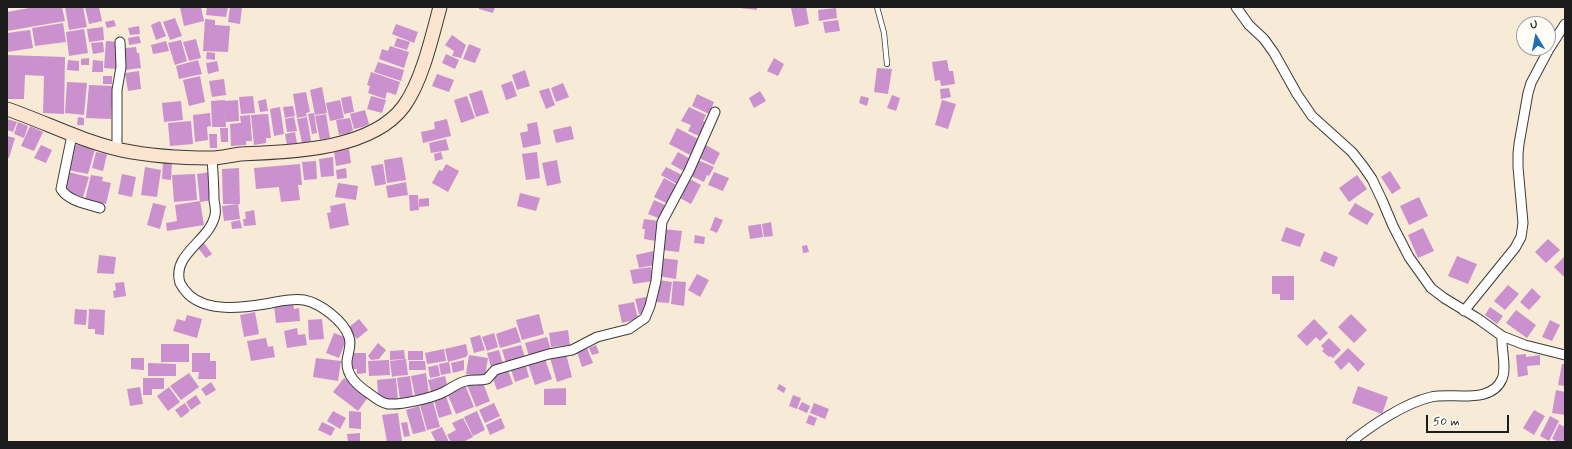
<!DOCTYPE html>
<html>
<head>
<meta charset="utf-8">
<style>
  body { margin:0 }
  #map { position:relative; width:1572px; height:449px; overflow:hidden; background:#f7ead6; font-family:Mynerve,sans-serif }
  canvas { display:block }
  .frame { position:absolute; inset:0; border:8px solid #1c1c1c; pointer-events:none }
  .north { position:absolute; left:1516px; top:16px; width:40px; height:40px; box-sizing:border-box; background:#fdfcf7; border:1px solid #a3a29f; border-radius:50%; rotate:350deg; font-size:11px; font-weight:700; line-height:16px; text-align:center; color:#1c1c1c }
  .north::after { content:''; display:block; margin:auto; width:14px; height:18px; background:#1f6fb2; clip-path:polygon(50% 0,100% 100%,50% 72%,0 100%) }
  .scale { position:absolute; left:1426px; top:415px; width:83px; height:18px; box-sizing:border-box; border:2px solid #1c1c1c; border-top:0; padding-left:5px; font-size:12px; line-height:14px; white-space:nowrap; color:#1c1c1c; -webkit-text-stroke:3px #fdfcf7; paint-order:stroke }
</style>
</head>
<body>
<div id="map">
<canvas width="1572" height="449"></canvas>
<div class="frame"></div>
<div class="north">U</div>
<div class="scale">50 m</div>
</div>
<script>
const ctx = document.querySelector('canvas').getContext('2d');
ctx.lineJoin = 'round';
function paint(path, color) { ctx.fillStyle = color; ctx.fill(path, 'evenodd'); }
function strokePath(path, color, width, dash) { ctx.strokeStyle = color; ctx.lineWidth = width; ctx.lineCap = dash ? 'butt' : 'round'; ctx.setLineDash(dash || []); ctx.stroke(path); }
const building = new Path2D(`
  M 35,7 L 62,7 L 65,21 L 7,31 L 7,12 Z
  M 65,7 L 83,7 L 87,27 L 69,30 Z
  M 85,7 L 99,7 L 102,21 L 89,24 Z
  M 180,7 L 201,7 L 204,21 L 184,26 Z
  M 207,7 L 228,7 L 226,17 L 206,15 Z
  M 230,7 L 242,7 L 240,24 L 228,22 Z
  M 479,7 L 495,7 L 493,13 L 479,9 Z
  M 740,7 L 757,7 L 757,10 L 740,8 Z
  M 796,7 L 806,7 L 809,24 L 795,27 L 791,8 Z
  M 836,8 L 837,18 L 819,21 L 818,10 Z
  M 175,18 L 182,36 L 170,40 L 163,22 Z
  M 205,19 L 215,20 L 215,25 L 230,26 L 228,52 L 203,51 Z
  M 114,20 L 116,26 L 107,28 L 105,22 Z
  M 838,20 L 840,31 L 825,33 L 823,22 Z
  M 160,21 L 166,36 L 156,40 L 151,25 Z
  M 63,23 L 66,42 L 35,46 L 32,28 Z
  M 396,24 L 418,32 L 414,43 L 392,34 Z
  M 139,26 L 140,34 L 130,35 L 128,28 Z
  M 103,27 L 104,40 L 89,42 L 87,29 Z
  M 84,29 L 88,53 L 69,56 L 66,32 Z
  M 30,30 L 33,48 L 7,52 L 7,33 Z
  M 452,35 L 466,45 L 461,58 L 452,56 L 454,51 L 445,45 Z
  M 139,36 L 141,43 L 129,45 L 128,38 Z
  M 397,38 L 410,42 L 407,50 L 394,46 Z
  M 196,39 L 201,58 L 189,61 L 183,42 Z
  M 181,40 L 187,61 L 175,65 L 168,43 Z
  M 106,41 L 119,42 L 117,69 L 104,68 Z
  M 166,41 L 169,51 L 153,54 L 151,45 Z
  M 103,42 L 104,52 L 93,54 L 91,43 Z
  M 469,44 L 481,49 L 475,63 L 463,59 Z
  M 390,46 L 409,52 L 404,68 L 379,59 L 382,49 L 388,51 Z
  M 136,47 L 137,53 L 139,53 L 141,68 L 125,70 L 122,52 L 126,48 Z
  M 207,52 L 215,53 L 215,60 L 206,59 Z
  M 446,54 L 459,60 L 455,69 L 442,63 Z
  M 7,55 L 65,57 L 64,114 L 43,113 L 44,76 L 25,75 L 24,99 L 7,99 Z
  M 89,58 L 89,65 L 81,65 L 81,59 Z
  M 774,58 L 784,64 L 778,76 L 767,71 Z
  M 68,60 L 79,61 L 79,71 L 67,70 Z
  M 93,60 L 103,61 L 103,72 L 92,72 Z
  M 198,60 L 202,74 L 179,79 L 176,66 Z
  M 947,60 L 949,71 L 953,71 L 955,84 L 941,86 L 940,80 L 935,81 L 932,62 Z
  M 217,61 L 219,71 L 208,74 L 206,63 Z
  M 378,62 L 404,70 L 401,81 L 374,72 Z
  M 877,68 L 892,69 L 888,94 L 874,92 Z
  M 525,70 L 530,86 L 517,90 L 512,75 Z
  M 139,71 L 141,89 L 128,91 L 125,73 Z
  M 371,72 L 400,82 L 396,95 L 387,92 L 385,99 L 368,93 L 370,86 L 367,85 Z
  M 437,74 L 454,80 L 449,92 L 432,86 Z
  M 103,76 L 112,76 L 112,84 L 103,84 Z
  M 200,76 L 205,102 L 189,106 L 183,80 Z
  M 224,79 L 226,95 L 212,97 L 209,81 Z
  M 512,81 L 517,96 L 506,100 L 501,85 Z
  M 67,82 L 87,83 L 84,115 L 65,113 Z
  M 563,83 L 569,97 L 556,102 L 551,88 Z
  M 89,85 L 113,86 L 111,119 L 86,118 Z
  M 322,87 L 327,113 L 315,115 L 310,90 Z
  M 549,88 L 555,105 L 546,109 L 539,91 Z
  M 949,88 L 951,97 L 941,99 L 940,89 Z
  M 482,90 L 489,113 L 476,117 L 469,94 Z
  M 760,91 L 766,101 L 754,108 L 749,98 Z
  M 306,92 L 310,112 L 306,113 L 307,116 L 297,118 L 293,94 Z
  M 697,94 L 714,102 L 709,114 L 692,106 Z
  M 892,95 L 900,98 L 896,111 L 887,108 Z
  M 253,96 L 255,113 L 241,114 L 239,97 Z
  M 351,96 L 354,112 L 344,114 L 341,98 Z
  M 371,96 L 386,100 L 382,113 L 367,109 Z
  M 467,96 L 475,118 L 461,123 L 454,100 Z
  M 861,96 L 869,98 L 867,106 L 859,103 Z
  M 266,99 L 268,111 L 260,112 L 258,101 Z
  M 225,100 L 226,127 L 212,127 L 211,101 Z
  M 238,100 L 239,121 L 226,122 L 225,101 Z
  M 340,100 L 344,118 L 330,121 L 326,103 Z
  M 942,100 L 956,104 L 948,129 L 935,125 Z
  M 181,101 L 183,120 L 164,122 L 162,103 Z
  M 293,106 L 295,116 L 285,118 L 283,107 Z
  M 280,107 L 284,134 L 274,136 L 270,109 Z
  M 689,107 L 706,115 L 703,121 L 708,123 L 701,137 L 688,131 L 691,125 L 681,121 Z
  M 365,110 L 369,124 L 363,127 L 354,129 L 350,114 Z
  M 210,113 L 211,126 L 207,127 L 208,140 L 195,142 L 193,115 Z
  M 314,113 L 317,133 L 312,134 L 308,114 Z
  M 268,114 L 271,138 L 266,138 L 266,143 L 254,145 L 251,115 Z
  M 326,114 L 330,138 L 320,140 L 315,116 Z
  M 250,115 L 252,141 L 246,141 L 246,145 L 231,146 L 230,124 L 241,123 L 240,116 Z
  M 78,117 L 84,118 L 84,125 L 77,125 Z
  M 294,117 L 297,131 L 287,132 L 285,119 Z
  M 307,117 L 311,141 L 302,143 L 297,119 Z
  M 350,118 L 353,130 L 349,133 L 339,135 L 336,120 Z
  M 7,119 L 17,122 L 13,132 L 7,130 Z
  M 447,119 L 451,136 L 423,143 L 421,132 L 435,129 L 434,122 Z
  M 191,121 L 193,144 L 170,146 L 168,123 Z
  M 18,122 L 28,126 L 24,138 L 14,134 Z
  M 537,122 L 541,144 L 523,148 L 520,133 L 528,131 L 527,124 Z
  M 30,126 L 43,132 L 34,151 L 21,146 Z
  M 571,126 L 574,139 L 556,143 L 553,130 Z
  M 220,128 L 228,128 L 228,142 L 221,142 Z
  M 677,128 L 700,140 L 692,156 L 669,144 Z
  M 295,132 L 297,143 L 287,145 L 285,134 Z
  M 209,134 L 217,134 L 217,148 L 210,148 Z
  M 7,136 L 15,138 L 9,158 L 7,157 Z
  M 446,139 L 449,150 L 431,153 L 429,143 Z
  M 74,144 L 95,149 L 88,174 L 68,170 Z
  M 41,145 L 52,150 L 46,163 L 34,158 Z
  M 706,145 L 720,153 L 714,165 L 699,158 Z
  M 349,149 L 351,163 L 336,166 L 334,151 Z
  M 96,152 L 107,154 L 103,171 L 92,168 Z
  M 441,152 L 443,159 L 435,161 L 434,154 Z
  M 537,152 L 540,178 L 526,180 L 522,154 Z
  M 678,152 L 692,160 L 685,172 L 671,164 Z
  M 333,157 L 334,176 L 321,177 L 319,159 Z
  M 402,157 L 406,180 L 387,183 L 384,160 Z
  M 557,160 L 561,183 L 547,186 L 542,163 Z
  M 698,160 L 714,167 L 709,176 L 707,175 L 704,182 L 691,176 Z
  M 316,161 L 317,179 L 304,180 L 302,162 Z
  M 163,162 L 172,163 L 171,180 L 162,179 Z
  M 300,164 L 302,185 L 298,185 L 300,200 L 281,202 L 279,187 L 256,189 L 254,168 Z
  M 383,164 L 386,184 L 375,186 L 371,166 Z
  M 446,164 L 459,171 L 448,192 L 432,183 L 439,170 L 442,171 Z
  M 145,167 L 161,170 L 157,197 L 141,195 Z
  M 666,167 L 682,175 L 677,184 L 661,175 Z
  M 239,168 L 240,204 L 223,204 L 222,169 Z
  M 346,168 L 347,178 L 337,179 L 336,170 Z
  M 1390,171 L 1401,188 L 1392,194 L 1381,177 Z
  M 68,172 L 89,177 L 83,197 L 66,193 L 64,187 Z
  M 210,172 L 213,200 L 200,202 L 197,174 Z
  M 714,172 L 729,178 L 723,191 L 708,185 Z
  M 122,174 L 136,177 L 132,197 L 118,194 Z
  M 195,174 L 197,200 L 174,202 L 172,175 Z
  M 91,175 L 103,177 L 102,181 L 111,183 L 106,204 L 85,200 Z
  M 1357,175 L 1367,189 L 1349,202 L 1339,188 Z
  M 664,178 L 678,186 L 668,204 L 654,197 Z
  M 690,179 L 701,185 L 691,204 L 680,198 Z
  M 406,182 L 408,195 L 388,198 L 386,186 Z
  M 338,183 L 358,186 L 356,200 L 335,197 Z
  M 520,193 L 540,198 L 536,211 L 517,206 Z
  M 409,195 L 418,195 L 419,210 L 410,211 Z
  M 1419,197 L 1428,216 L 1409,225 L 1400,206 Z
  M 429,198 L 429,206 L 419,207 L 419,199 Z
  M 654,200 L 667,206 L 661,219 L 648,214 Z
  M 200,201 L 204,225 L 167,231 L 166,223 L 177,221 L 175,205 Z
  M 153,203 L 166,206 L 160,229 L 147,225 Z
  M 345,203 L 349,225 L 330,229 L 327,213 L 331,212 L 330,206 Z
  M 1355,203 L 1374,214 L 1367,225 L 1348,214 Z
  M 238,204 L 240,219 L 224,221 L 222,206 Z
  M 254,210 L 256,225 L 244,226 L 243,219 L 246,219 L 245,212 Z
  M 715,217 L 723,220 L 717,233 L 710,230 Z
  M 644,219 L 659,221 L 656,241 L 644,239 L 645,229 L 642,229 Z
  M 240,220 L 242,228 L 232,229 L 231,222 Z
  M 771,222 L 773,236 L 764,237 L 762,224 Z
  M 761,224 L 763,237 L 750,239 L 748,226 Z
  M 1286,227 L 1305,234 L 1300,247 L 1281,241 Z
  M 1423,228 L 1434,251 L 1418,258 L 1408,235 Z
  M 664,229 L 682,231 L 679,252 L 661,250 Z
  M 695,235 L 705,237 L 704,244 L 694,243 Z
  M 1548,239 L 1560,250 L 1546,263 L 1535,252 Z
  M 204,243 L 212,254 L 206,258 L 198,248 Z
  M 807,245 L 809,252 L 803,253 L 802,246 Z
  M 653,251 L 655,265 L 639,268 L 636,255 Z
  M 1324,251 L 1338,257 L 1334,267 L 1320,261 Z
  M 99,255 L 116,257 L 114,274 L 97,273 Z
  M 1457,256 L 1477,264 L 1468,284 L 1448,276 Z
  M 1565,256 L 1565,275 L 1563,276 L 1554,267 Z
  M 660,258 L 678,260 L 676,279 L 658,276 Z
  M 651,267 L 653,281 L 633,284 L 630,270 Z
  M 697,274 L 709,280 L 700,297 L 688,290 Z
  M 1272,276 L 1294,276 L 1294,300 L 1280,300 L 1280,294 L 1272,294 Z
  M 658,280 L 672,282 L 669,303 L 656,302 Z
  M 673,281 L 686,282 L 684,306 L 671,304 Z
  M 124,282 L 126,296 L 114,298 L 113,291 L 116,290 L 115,283 Z
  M 1508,285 L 1519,294 L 1505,310 L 1494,301 Z
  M 1532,288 L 1541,297 L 1529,310 L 1520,302 Z
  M 646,297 L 648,303 L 645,313 L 639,314 L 635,299 Z
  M 634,302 L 638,319 L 622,323 L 618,305 Z
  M 293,303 L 294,309 L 299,308 L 300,321 L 276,323 L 274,305 Z
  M 1490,307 L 1503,316 L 1497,324 L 1485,315 Z
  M 75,309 L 87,310 L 86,325 L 74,324 Z
  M 89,309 L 105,310 L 104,335 L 95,334 L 95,329 L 88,329 Z
  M 1516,310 L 1536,325 L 1527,338 L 1506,323 Z
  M 255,312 L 259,334 L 244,337 L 240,315 Z
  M 539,314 L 544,334 L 522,340 L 516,320 Z
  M 1351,314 L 1367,330 L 1354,343 L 1338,327 Z
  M 187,315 L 202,319 L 197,338 L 173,331 L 177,319 L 185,321 Z
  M 322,319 L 324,339 L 309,340 L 308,320 Z
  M 359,319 L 368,330 L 357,339 L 348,328 Z
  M 1314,319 L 1328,333 L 1320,341 L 1316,337 L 1307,346 L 1297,336 Z
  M 1550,320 L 1560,325 L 1552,341 L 1542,337 Z
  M 516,327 L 521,342 L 500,348 L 496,334 Z
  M 297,328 L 298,335 L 305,334 L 307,345 L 287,348 L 284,331 Z
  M 568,330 L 570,345 L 551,347 L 549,333 Z
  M 334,333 L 347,338 L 339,358 L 326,353 Z
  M 494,333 L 498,347 L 487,351 L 482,337 Z
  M 480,335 L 485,350 L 474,353 L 470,338 Z
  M 547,337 L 551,350 L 529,356 L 525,343 Z
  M 266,338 L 268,347 L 273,346 L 275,357 L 251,361 L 247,341 Z
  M 1329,338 L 1341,350 L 1333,358 L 1330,356 L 1329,357 L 1322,351 L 1324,349 L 1321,346 Z
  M 378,343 L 386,350 L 379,359 L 371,360 L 368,356 Z
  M 161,344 L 189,344 L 189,362 L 161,362 Z
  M 466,344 L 468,354 L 466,357 L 448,362 L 445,349 Z
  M 521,345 L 525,357 L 506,363 L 502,350 Z
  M 596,345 L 599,353 L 592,355 L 589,348 Z
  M 587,348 L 593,363 L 582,367 L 577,352 Z
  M 1348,348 L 1365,364 L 1358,372 L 1349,362 L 1341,370 L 1334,362 Z
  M 444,349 L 446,361 L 427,364 L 425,353 Z
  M 404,350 L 405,359 L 390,360 L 390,351 Z
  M 499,350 L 503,364 L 491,367 L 487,353 Z
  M 408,351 L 423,351 L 423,360 L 408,360 Z
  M 192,353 L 210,353 L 210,361 L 216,361 L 216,379 L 198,379 L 199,372 L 192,372 Z
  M 352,353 L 366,353 L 366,373 L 357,374 L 357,369 L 352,369 Z
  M 566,354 L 572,377 L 557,382 L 550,358 Z
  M 1526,354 L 1526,357 L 1540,355 L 1540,365 L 1527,366 L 1528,375 L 1518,377 L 1516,355 Z
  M 469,355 L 488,358 L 485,377 L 466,374 Z
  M 131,358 L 144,358 L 144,370 L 131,369 Z
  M 316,358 L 341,361 L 338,381 L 313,377 Z
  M 406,359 L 408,375 L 396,376 L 396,375 L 396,376 L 392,377 L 390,361 Z
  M 545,359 L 552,379 L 535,385 L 528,364 Z
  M 389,360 L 390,375 L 369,376 L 368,361 Z
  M 464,360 L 464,370 L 453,373 L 451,363 Z
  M 409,361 L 425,361 L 426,370 L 409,370 Z
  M 449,362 L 451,373 L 441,375 L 439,364 Z
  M 148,363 L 176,364 L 176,376 L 148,376 Z
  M 1562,364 L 1565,364 L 1565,386 L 1558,385 Z
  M 438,365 L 440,376 L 430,378 L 428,367 Z
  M 526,366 L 529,377 L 515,382 L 511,370 Z
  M 508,370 L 513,384 L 497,390 L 492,376 Z
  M 189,373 L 199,387 L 181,400 L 170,386 Z
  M 426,373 L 429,394 L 415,396 L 411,376 Z
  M 410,376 L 413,397 L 400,400 L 397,378 Z
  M 445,376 L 447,384 L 442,389 L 431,392 L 428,380 Z
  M 143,378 L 164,378 L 164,389 L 152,389 L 152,395 L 143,395 Z
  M 344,378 L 369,396 L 358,411 L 333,392 Z
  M 396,378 L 398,400 L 386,401 L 381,398 L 378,394 L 377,380 Z
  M 211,382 L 216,390 L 206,396 L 201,389 Z
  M 474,382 L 475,386 L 483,383 L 490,401 L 476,407 L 467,385 Z
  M 779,384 L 786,388 L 784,393 L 777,389 Z
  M 465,385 L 474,407 L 456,414 L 447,393 Z
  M 1358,386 L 1388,397 L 1382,414 L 1352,403 Z
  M 140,387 L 143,404 L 130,406 L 127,389 Z
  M 169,387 L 180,402 L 168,411 L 157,396 Z
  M 566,388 L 566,405 L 544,405 L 544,389 Z
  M 1556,390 L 1565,392 L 1565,415 L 1552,413 Z
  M 196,395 L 201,403 L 191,410 L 186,402 Z
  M 793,395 L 801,398 L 797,409 L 789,406 Z
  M 446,396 L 452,414 L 439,418 L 434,400 Z
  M 433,402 L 440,427 L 427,430 L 420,405 Z
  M 802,402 L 810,406 L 807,413 L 798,409 Z
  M 185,403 L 190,411 L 181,418 L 175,410 Z
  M 494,403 L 500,416 L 485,423 L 479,410 Z
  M 814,403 L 829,409 L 825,419 L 810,413 Z
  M 419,406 L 426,431 L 413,434 L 406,410 Z
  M 1534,410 L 1545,416 L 1534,435 L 1523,428 Z
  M 333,411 L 346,418 L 340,429 L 327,421 Z
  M 349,411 L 361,412 L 361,429 L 349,428 Z
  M 477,411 L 485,430 L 473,436 L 464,417 Z
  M 398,413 L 402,441 L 387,442 L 382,415 Z
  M 809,415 L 817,418 L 814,426 L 806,423 Z
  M 1550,416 L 1559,421 L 1549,441 L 1540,436 Z
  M 463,418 L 473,437 L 463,442 L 451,442 L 447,435 L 456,430 L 452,423 Z
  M 501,418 L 505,428 L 490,435 L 486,425 Z
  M 322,422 L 335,428 L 331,436 L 318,430 Z
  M 407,422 L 410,436 L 404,437 L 401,423 Z
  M 1559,424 L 1565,427 L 1564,442 L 1559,442 L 1552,439 Z
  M 442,427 L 449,442 L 436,442 L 431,432 Z
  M 360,433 L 360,442 L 348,442 L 347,434 Z`);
const lane = new Path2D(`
  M 877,7 L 884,33 L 887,64`);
const street = new Path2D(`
  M 1236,7 L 1249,25 L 1264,39 L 1274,53 L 1297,94 L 1312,116 L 1352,152 L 1363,166 L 1372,179 L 1382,200 L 1393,226 L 1409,257 L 1431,288 L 1444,298 L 1477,318 L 1502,336 L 1525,345 L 1565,355
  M 72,135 L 61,189 C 68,201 87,204 100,208
  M 117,149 L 117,90 L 121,67 L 120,42
  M 212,158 C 213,172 214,186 214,200 C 215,205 216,211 215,215 C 210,241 171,254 180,283 C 182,287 186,292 189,295 C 208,312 241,308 265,304 C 277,302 291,298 304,300 C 320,303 344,321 349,337 C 352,345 348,352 347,361 C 346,376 358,386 370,394 C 375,398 382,403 388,404 C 402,405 432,398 444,392 C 452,388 457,383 466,381 C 472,379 480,381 487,379 L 495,370 L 549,354 L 572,350 L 597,337 L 629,329 L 645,318 L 650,306 L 656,281 L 662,222 L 689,171 L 715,112
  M 1464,311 L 1515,248 L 1521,237 L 1523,223 L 1518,167 L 1518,154 L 1519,144 L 1528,93 L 1531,83 L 1549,49 L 1565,24
  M 1351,442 C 1372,425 1405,403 1431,397 C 1452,392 1491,405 1502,379 C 1507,368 1501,349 1502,336`);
const secondary = new Path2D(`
  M 7,109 C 45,122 81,141 121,150 C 150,156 181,158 211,158 C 221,158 231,155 241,154 C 291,152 372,150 404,106 C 422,81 432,37 440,7`);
paint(building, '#cb91cf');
strokePath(lane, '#3d3b38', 6);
strokePath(street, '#3d3b38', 11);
strokePath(secondary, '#3d3b38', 15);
strokePath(lane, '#fff', 4.5);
strokePath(street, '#fff', 9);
strokePath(secondary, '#fce5d0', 13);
</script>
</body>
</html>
